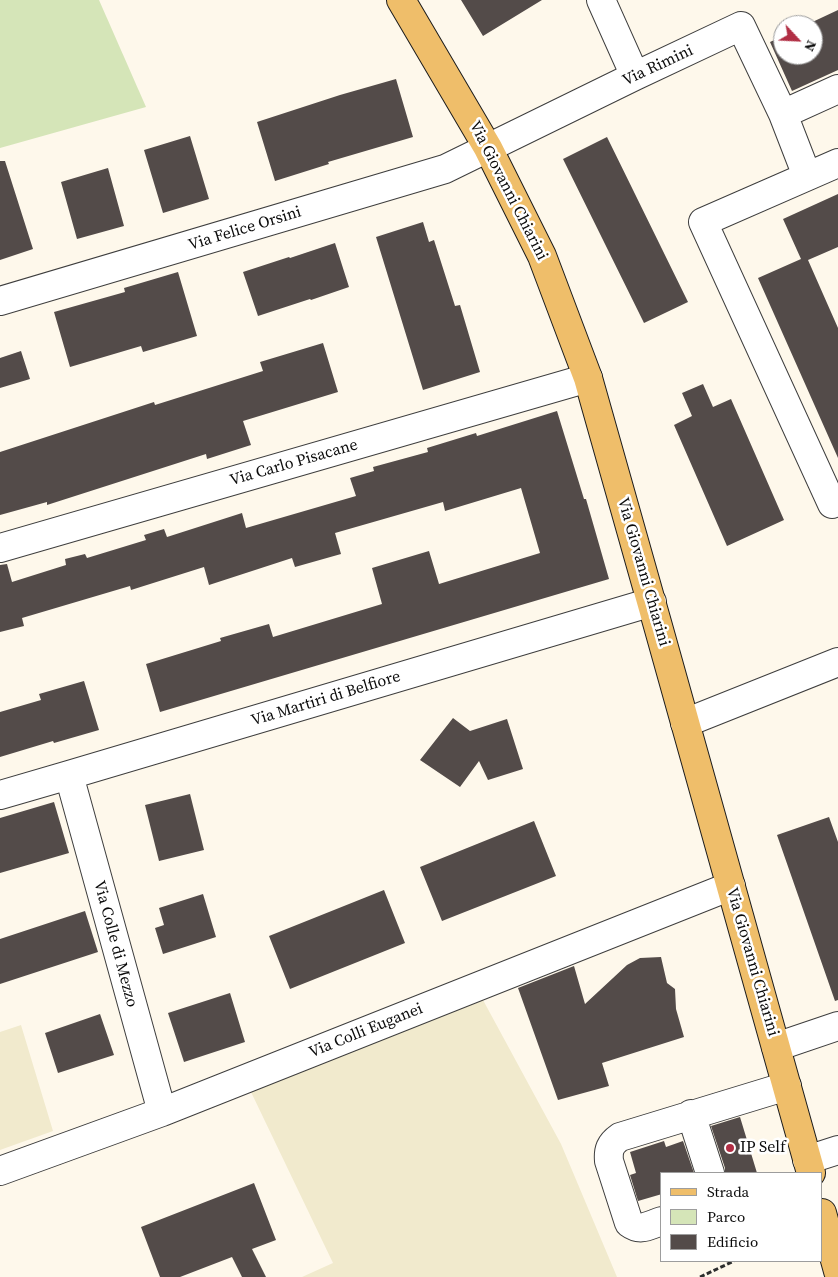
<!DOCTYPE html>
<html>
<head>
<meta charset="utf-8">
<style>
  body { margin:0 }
  #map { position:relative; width:838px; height:1277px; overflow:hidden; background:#fef8eb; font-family:"Source Serif 4",serif }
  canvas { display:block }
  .legend { position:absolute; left:660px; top:1172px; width:162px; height:90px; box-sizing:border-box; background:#fff; border:1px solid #9d9d9d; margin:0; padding:6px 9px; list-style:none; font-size:15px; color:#0b0b0b }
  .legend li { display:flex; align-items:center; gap:10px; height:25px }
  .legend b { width:25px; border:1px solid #9d9d9d }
  .north { position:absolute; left:773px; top:15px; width:50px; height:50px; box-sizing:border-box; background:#fff; border:1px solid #9d9d9d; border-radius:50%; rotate:115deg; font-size:14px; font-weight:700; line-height:20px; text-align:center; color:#0b0b0b }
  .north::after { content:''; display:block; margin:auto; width:18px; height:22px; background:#b12e44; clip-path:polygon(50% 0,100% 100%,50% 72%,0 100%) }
</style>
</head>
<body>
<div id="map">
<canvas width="838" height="1277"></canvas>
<ul class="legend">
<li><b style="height:6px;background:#efbe6a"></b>Strada</li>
<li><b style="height:14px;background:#d5e5b8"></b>Parco</li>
<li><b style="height:14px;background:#534b49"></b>Edificio</li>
</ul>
<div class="north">N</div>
</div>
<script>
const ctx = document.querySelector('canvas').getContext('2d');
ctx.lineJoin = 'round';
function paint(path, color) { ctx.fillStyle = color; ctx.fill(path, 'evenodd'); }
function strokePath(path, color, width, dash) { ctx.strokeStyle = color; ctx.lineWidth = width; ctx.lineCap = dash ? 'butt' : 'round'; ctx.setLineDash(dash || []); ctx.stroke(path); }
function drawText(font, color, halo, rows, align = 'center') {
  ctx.font = font + ' "Source Serif 4",serif'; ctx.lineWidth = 5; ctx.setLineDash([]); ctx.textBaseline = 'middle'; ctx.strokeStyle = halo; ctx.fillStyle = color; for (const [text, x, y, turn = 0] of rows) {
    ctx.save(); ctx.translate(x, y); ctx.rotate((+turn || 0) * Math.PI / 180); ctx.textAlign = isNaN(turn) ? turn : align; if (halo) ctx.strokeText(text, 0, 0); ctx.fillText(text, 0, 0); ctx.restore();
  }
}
const farmland = new Path2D(`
  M 483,1000 L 561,1144 L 617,1277 L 302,1277 L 333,1263 L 251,1092 Z
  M 21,1025 L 53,1131 L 0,1150 L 0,1032 Z`);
const green = new Path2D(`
  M 0,0 L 99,0 L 146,107 L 0,148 Z`);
const building = new Path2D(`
  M 461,0 L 542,0 L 483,36 Z
  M 838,10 L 838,70 L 792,91 L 770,42 L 783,36 L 783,55 L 813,55 L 813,25 L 806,25 Z
  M 396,79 L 413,137 L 328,162 L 329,164 L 275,181 L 257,122 L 340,95 Z
  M 190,136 L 209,199 L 163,213 L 144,150 Z
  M 607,137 L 688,302 L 644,323 L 563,159 Z
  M 0,161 L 5,161 L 33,249 L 0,260 Z
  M 108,168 L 124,226 L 77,239 L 61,182 Z
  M 838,194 L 838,247 L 808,260 L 838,328 L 838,458 L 758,278 L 801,259 L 783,219 Z
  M 423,222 L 429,242 L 434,240 L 455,306 L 460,305 L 480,372 L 423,390 L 376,237 Z
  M 335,243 L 349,287 L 311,300 L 310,299 L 258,316 L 243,272 L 289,257 L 290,258 Z
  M 178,272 L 197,336 L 143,352 L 141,346 L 70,367 L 54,312 L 125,292 L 124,288 Z
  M 323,343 L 338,392 L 243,421 L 251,445 L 207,459 L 206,454 L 47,505 L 47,502 L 0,515 L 0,452 L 154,402 L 155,405 L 263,371 L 260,362 Z
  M 21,351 L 30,379 L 0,388 L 0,358 Z
  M 703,384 L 713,407 L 731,399 L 784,520 L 727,546 L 674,425 L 692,416 L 682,393 Z
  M 557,411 L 584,499 L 586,499 L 609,579 L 160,712 L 146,664 L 221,641 L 220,638 L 269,624 L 273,637 L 382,604 L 372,568 L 429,551 L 439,584 L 540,553 L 521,488 L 445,511 L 443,502 L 335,533 L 341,554 L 295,567 L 292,558 L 209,585 L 204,567 L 131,590 L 130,586 L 22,618 L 24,626 L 0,632 L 0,565 L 7,564 L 12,582 L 66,565 L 65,559 L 85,554 L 87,558 L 146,540 L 144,535 L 164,529 L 167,537 L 242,513 L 246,528 L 356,496 L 350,478 L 374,471 L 373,467 L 428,452 L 427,448 L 476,433 L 477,436 Z
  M 84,681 L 99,730 L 54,743 L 53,741 L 0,757 L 0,712 L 41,700 L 39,694 Z
  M 453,718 L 470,731 L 507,719 L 523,769 L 488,780 L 479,761 L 460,787 L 420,760 Z
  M 190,794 L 204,850 L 159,861 L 145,805 Z
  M 54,802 L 69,853 L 0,873 L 0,818 Z
  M 829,817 L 838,842 L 838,1000 L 835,1001 L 777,835 Z
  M 534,821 L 556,876 L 442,921 L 420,867 Z
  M 384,890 L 405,943 L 290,989 L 269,936 Z
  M 203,894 L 216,937 L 163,954 L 155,928 L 164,925 L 159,908 Z
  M 85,911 L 98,952 L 0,984 L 0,939 Z
  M 661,957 L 667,983 L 675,989 L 676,1009 L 684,1037 L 602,1063 L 609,1086 L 558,1100 L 518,988 L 574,966 L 585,1004 L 627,965 L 640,958 Z
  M 230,993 L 245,1042 L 184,1062 L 168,1013 Z
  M 100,1014 L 114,1055 L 58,1073 L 45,1033 Z
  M 740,1117 L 757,1173 L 725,1173 L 725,1168 L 711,1126 Z
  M 664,1141 L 666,1147 L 683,1141 L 694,1173 L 662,1173 L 662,1194 L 638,1201 L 630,1175 L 636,1173 L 630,1152 Z
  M 254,1183 L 276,1240 L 252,1249 L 266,1277 L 242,1277 L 232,1257 L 180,1277 L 160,1277 L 141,1227 Z`);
const path = new Path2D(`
  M 700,1277 L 734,1261`);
const minor = new Path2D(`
  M 601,0 L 635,76
  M 783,114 L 807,176
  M 838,163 L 703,222 L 832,504 L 838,501
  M 0,301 L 445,169 L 635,76 L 741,26 L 783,114 L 838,89
  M 0,548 L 588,378
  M 685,723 L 838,662
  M 69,775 L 162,1112
  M 0,795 L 69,775 L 652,602
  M 776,1047 L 838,1026
  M 691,1114 L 710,1173
  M 807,1160 L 838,1150
  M 0,1171 L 162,1112 L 731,886
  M 662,1221 C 649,1225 641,1232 629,1223 L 609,1161 C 608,1150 610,1144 620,1137 L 787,1086`);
const major = new Path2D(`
  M 401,0 L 488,148 L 542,256 L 588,378 L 658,626 L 811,1173
  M 822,1213 L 838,1271`);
const markers = [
  [730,1148,5,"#b12e44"]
];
const streetNames = [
  ["Via Rimini",658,66,-25],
  ["Via Giovanni Chiarini",508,191,63],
  ["Via Felice Orsini",245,229,-17],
  ["Via Carlo Pisacane",294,463,-16],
  ["Via Giovanni Chiarini",643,572,74],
  ["Via Martiri di Belfiore",326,699,-17],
  ["Via Colle di Mezzo",115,944,75],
  ["Via Giovanni Chiarini",752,962,74],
  ["Via Colli Euganei",366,1031,-22]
];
const poiNames = [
  ["IP Self",740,1148]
];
paint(farmland, '#f1eacd');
paint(green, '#d5e5b8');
paint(building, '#534b49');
strokePath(minor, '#3e3e3e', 30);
strokePath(major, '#1c1c1c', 30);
strokePath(path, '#2d2d2d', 3, [5, 2.5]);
strokePath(minor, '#fff', 28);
strokePath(major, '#efbe6a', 28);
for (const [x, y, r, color] of markers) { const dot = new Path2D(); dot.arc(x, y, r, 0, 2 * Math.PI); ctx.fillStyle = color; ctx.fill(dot); strokePath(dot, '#fff', 2); }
drawText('16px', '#0b0b0b', '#fff', streetNames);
drawText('16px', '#0b0b0b', '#fff', poiNames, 'left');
</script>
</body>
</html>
